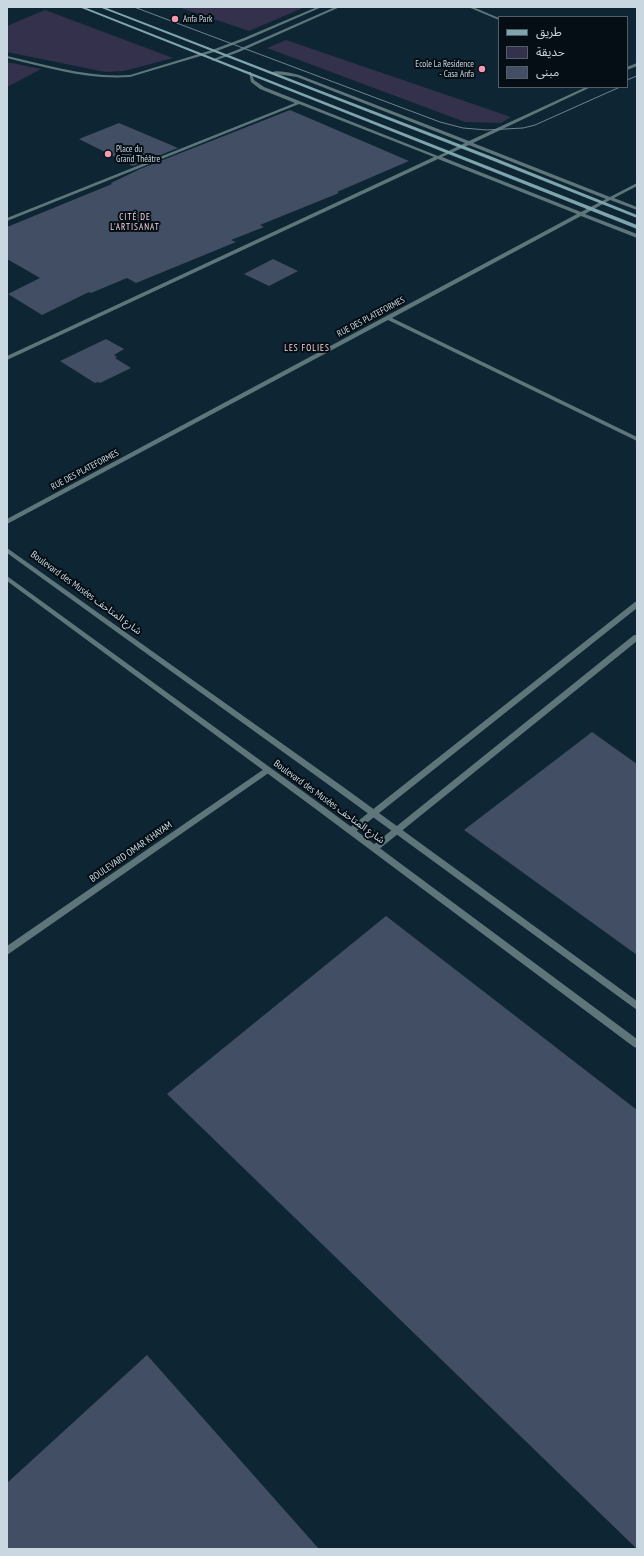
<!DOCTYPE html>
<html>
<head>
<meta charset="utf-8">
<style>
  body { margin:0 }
  #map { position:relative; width:644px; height:1556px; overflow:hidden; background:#0e2634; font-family:"PT Sans Narrow","Noto Sans Arabic",sans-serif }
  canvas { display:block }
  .frame { position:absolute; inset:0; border:8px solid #c9d7e0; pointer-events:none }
  .legend { position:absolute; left:498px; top:16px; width:130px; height:72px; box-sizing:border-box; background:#050e14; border:1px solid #535e66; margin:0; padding:5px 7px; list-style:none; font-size:12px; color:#c9d7e0 }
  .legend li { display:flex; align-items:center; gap:8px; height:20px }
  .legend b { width:20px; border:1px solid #535e66 }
</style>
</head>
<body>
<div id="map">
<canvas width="644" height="1556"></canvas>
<div class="frame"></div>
<ul class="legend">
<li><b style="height:5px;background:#7fa5ac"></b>طريق</li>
<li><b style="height:11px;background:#33314b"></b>حديقة</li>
<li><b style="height:11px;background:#414e63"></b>مبنى</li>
</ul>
</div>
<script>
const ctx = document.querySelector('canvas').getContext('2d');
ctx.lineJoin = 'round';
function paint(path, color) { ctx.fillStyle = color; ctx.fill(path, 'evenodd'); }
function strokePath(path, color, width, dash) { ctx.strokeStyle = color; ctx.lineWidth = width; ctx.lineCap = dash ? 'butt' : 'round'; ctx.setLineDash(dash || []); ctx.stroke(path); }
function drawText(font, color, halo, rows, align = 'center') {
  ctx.font = font + ' "PT Sans Narrow","Noto Sans Arabic",sans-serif'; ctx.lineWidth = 4; ctx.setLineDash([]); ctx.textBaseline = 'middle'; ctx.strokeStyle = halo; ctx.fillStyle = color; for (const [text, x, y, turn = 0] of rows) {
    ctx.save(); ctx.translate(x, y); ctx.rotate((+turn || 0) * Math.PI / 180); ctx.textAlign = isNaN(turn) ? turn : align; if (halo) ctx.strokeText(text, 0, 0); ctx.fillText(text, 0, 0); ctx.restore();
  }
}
const green = new Path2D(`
  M 178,7 L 305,7 L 249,31 Z
  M 45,10 L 173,58 L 124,71 L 105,72 L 7,52 L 7,26 Z
  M 286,40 L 511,117 L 501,123 L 465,122 L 267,48 Z
  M 7,62 L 41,69 L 7,87 Z`);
const building = new Path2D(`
  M 290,110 L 409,161 L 337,192 L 339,193 L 260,225 L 264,227 L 231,240 L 236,242 L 136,283 L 127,278 L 91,293 L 89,292 L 42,315 L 8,294 L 40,278 L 7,259 L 7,227 L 112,184 L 111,183 L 140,169 Z
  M 119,123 L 178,148 L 133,166 L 79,139 Z
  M 273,259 L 298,271 L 269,286 L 244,274 Z
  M 106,339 L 124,349 L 114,355 L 117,357 L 115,358 L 131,368 L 100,383 L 98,382 L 95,383 L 60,361 Z
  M 592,732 L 637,764 L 637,955 L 464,830 Z
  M 386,916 L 637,1110 L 637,1549 L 167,1094 Z
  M 147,1355 L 319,1549 L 7,1549 L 7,1483 Z`);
const minor = new Path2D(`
  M 317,7 L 322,7 L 246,40 L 214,52 L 130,77 C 88,80 48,68 7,58 L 7,56 C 48,65 88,78 130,75 L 212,50 L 244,38 Z
  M 335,7 L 340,7 L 239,52 L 214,61 L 211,60 L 237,50 Z
  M 468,7 L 473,7 L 499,18 L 499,20 Z
  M 637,63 L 637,66 L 627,70 L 627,67 Z
  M 249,72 L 251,72 L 254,80 L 264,87 L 438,156 L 465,143 L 297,77 L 269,73 C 278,69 290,73 299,75 L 469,141 L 586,87 L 591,87 L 473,143 L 610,197 L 637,183 L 637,186 L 614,198 L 637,207 L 637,210 L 610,200 L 585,214 L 637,234 L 637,238 L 581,216 L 392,318 L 637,437 L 637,441 L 388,320 L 7,524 L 7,519 L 577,214 L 438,159 L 7,360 L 7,356 L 434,157 L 299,104 L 7,221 L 7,218 L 295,103 L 260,89 L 251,82 ZM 469,145 L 606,199 L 581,212 L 442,157 Z
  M 635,602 L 637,602 L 637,608 L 354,833 L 348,833 L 347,831 L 348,829 Z
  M 634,635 L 637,635 L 637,641 L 378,850 L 372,850 L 371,848 L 372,846 Z
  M 267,767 L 270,768 L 271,770 L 270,772 L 7,955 L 7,946 Z`);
const tertiary = new Path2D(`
  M 7,548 L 346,789 L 637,1001 L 637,1010 L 340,793 L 7,553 Z
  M 7,576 L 323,806 L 637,1039 L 637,1048 L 634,1047 L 317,810 L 7,581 Z`);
const secondary = new Path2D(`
  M 79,7 L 84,7 L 637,225 L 637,229 Z
  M 99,7 L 104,7 L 490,156 L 637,215 L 637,218 L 486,158 Z`);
const tram = new Path2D(`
  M 134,7 L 440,122 L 463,128 L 487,130 L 523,128 L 535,125 L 620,87
  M 627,80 L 637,76`);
const markers = [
  [175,19,4,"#f29ab0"],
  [482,69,4,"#f29ab0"],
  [108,154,4,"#f29ab0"]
];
const farPoinames = [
  ["Anfa Park",183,19],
  ["Ecole La Residence",474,64,"right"],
  ["- Casa Anfa",474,74,"right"],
  ["Place du",116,149],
  ["Grand Théâtre",116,159]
];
const farNeighbourhoodnames = [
  ["CITÉ DE",135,217],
  ["L'ARTISANAT",135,227],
  ["LES FOLIES",307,348]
];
const farStreetnames = [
  ["RUE DES PLATEFORMES",371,317,-28],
  ["RUE DES PLATEFORMES",85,470,-28]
];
const streetNames = [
  ["Boulevard des Musées شارع المتاحف",86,593,36],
  ["Boulevard des Musées شارع المتاحف",329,802,36],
  ["BOULEVARD OMAR KHAYAM",131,852,-35]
];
paint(green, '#33314b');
paint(building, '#414e63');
paint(minor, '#5e767a');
paint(tertiary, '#5e767a');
paint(secondary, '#7fa5ac');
strokePath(tram, '#70838e', 1);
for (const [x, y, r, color] of markers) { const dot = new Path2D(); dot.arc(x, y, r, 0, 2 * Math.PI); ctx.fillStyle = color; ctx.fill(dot); strokePath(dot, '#050e14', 1.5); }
drawText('9px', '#c9d7e0', '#050e14', farPoinames, 'left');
ctx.letterSpacing = '1px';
drawText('9px', '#f8d5dc', '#050e14', farNeighbourhoodnames);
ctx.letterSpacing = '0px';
drawText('9px', '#c9d7e0', '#050e14', farStreetnames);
drawText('10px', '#c9d7e0', '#050e14', streetNames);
</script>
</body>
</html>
